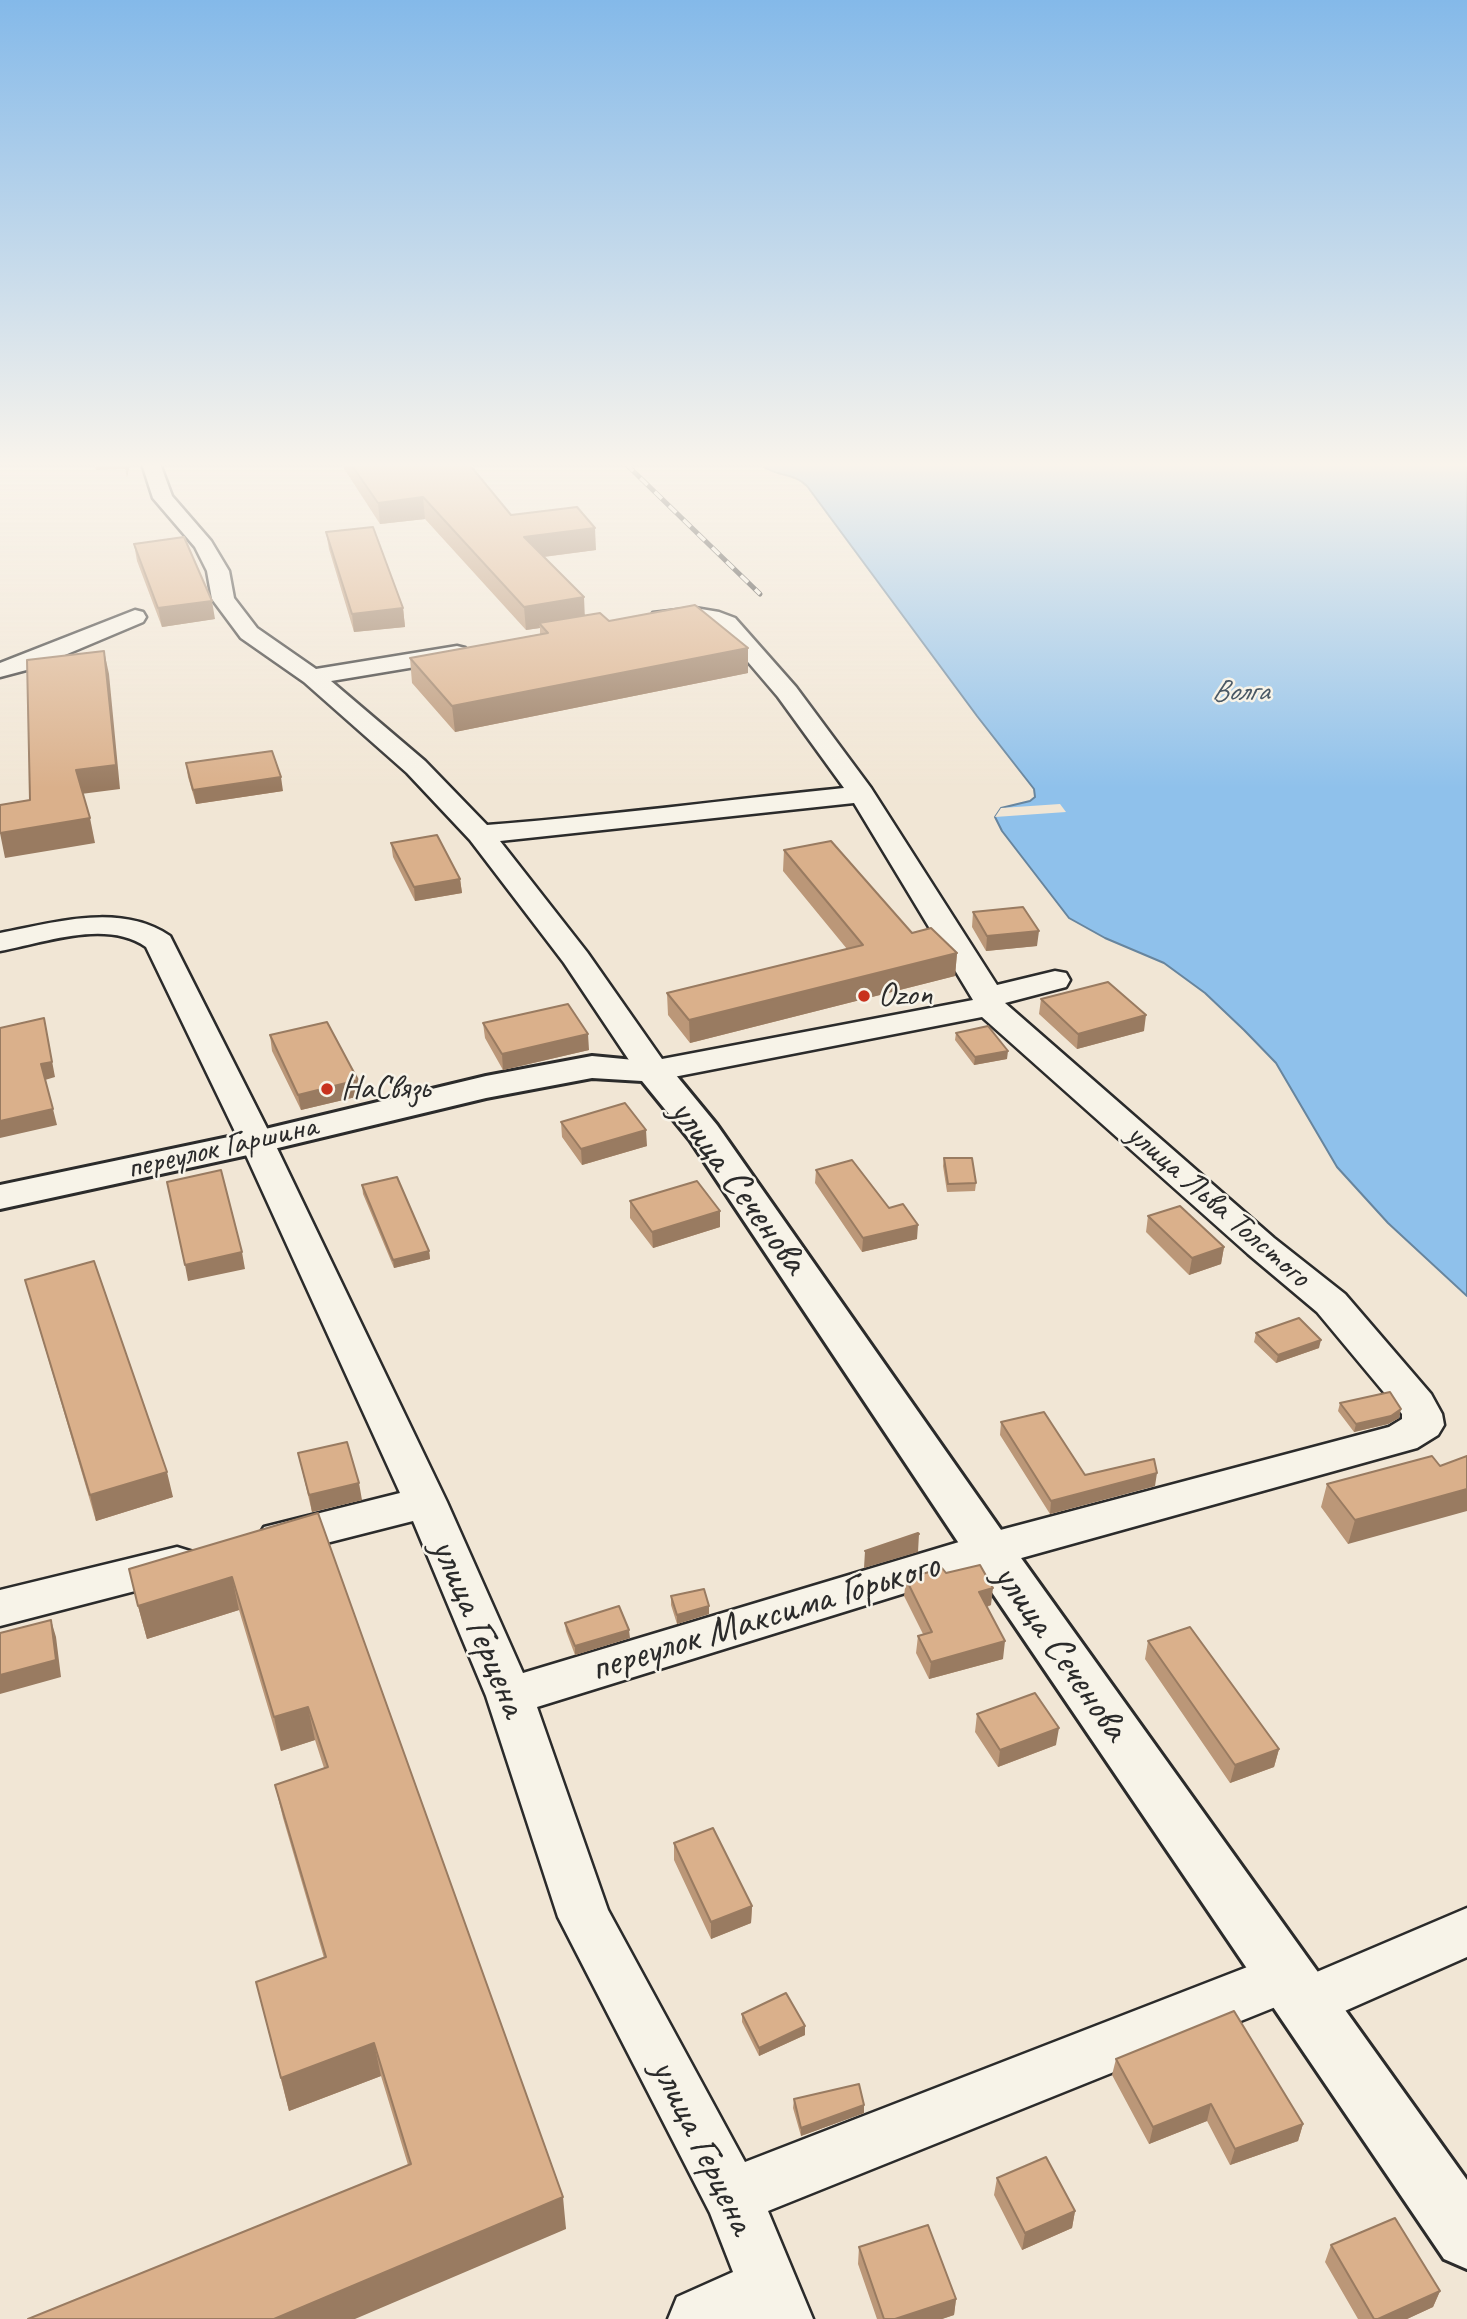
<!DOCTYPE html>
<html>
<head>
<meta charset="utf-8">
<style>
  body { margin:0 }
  canvas { display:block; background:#f1e6d5 }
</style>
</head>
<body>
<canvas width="1467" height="2319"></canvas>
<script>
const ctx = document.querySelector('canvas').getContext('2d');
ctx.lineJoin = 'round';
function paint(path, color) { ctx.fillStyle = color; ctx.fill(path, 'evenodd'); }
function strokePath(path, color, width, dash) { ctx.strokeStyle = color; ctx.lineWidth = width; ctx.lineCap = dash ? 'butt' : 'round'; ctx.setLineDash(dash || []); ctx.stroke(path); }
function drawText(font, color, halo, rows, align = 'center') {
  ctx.font = font + ' Caveat,sans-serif'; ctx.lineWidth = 5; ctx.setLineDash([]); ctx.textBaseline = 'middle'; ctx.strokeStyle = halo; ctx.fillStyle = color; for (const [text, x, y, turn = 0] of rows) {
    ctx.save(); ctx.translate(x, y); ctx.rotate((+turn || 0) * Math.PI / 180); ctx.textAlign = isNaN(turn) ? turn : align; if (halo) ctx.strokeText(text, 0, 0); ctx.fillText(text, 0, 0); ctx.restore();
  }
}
const water = new Path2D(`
  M 761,464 L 1467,464 L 1467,1296 L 1388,1223 L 1337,1167 L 1276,1063 L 1244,1030 L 1205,993 L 1164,963 L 1105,938 L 1069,918 L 1002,831 L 995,817 L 1001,808 L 1030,801 L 1035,797 L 1034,789 L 977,716 L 807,486 C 794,472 774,477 761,464 Z`);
const pier = new Path2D(`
  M 1060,804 L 1066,812 L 995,817 L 1001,808 Z`);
const minor = new Path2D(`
  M 142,464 L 160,464 L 172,496 L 211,541 L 229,571 L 234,598 L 257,628 L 316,669 L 457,646 L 465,648 L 469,653 L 465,658 L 457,660 L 331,681 L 425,761 L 487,825 C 606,816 725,800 844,788 L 778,697 L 719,628 L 703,622 L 661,625 L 653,623 L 650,618 L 653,613 L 695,608 L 719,612 L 735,618 L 796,687 L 871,788 L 997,985 L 1055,971 L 1066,973 L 1070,980 L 1066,987 L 1005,1003 L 1274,1238 L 1345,1294 L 1431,1394 L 1442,1414 L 1444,1425 L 1438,1435 L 1417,1448 L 989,1567 L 537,1707 L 608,1910 L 745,2162 L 1286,1952 L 1305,1959 L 1312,1974 L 1467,1908 L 1467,1957 L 1304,2029 L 1285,2022 L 1278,2006 L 768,2211 L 813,2319 L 668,2319 L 677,2297 L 733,2272 L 710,2213 L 558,1917 L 486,1696 L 413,1521 L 279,1555 L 264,1551 L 257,1539 L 264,1527 L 400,1493 L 240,1142 L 146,947 C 106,919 44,943 0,951 L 0,933 C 55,923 119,902 170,936 L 274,1142 L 447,1502 L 523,1673 L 989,1533 L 1389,1427 L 1402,1419 L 1402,1414 L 1317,1312 L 1248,1254 L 982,1017 L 653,1081 L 641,1078 L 564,963 L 470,840 L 407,773 L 304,682 L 241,638 L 212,599 L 207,571 L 195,547 L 153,498 ZM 854,803 L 973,1000 L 662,1059 L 587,952 L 500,841 Z
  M 135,610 L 143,612 L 146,617 L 143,622 L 34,668 L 0,677 L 0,663 Z
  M 177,1547 L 193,1552 L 199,1564 L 193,1576 L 0,1626 L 0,1590 Z`);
const major = new Path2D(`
  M 592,1056 L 666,1063 L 717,1125 L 1006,1537 L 1467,2180 L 1467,2269 L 1444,2259 L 972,1563 L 690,1140 L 642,1081 L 592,1078 L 486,1098 L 257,1153 L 0,1209 L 0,1185 L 257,1131 L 486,1076 Z`);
const rail = new Path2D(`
  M 626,464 L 760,594`);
const wall = new Path2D(`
  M 95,464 L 130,464 L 127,477 L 125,469 L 96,470 Z
  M 341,464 L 469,464 L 511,515 L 596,550 L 544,557 L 585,615 L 609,621 L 748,673 L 455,732 L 412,683 L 410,658 L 540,634 L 540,628 L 526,630 L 425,519 L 380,524 Z
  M 326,532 L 403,608 L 405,627 L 354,632 L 329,549 Z
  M 134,544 L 215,619 L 162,627 L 137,561 Z
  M 186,763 L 283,791 L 196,804 L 188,777 Z
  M 391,843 L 460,879 L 462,893 L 415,901 L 393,857 Z
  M 784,850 L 912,933 L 957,953 L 955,976 L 690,1043 L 668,1015 L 667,993 L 847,949 L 783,871 Z
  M 973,912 L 1037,946 L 986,951 L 972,927 Z
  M 1041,999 L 1144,1031 L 1077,1049 L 1039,1014 Z
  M 483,1023 L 589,1050 L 503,1070 L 485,1038 Z
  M 956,1033 L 1007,1059 L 974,1065 L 955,1040 Z
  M 270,1035 L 360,1096 L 301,1110 L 272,1051 Z
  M 561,1122 L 647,1146 L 582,1165 L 562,1137 Z
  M 944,1158 L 976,1183 L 975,1191 L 947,1192 L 943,1166 Z
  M 816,1170 L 889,1208 L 917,1239 L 862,1252 L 815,1183 Z
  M 362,1185 L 429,1251 L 430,1259 L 394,1268 L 363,1194 Z
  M 630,1201 L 720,1211 L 720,1227 L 653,1248 L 630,1218 Z
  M 1148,1216 L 1224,1247 L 1221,1264 L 1189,1275 L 1146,1232 Z
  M 25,1280 L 173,1497 L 96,1521 Z
  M 1256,1333 L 1319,1348 L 1276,1363 L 1254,1342 Z
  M 1340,1403 L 1399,1418 L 1388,1424 L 1354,1432 L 1338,1411 Z
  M 1001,1422 L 1085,1475 L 1155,1486 L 1050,1514 L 1000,1435 Z
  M 298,1453 L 362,1500 L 312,1512 Z
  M 1440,1466 L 1348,1544 L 1321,1507 L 1327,1484 Z
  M 318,1513 L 566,2229 L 408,2165 L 381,2076 L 289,2111 L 256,1982 L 324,1958 L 283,1818 L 275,1785 L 324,1768 L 315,1740 L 281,1751 L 239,1610 L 147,1639 L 138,1606 Z
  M 946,1573 L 991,1605 L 987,1607 L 1003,1659 L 929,1679 L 916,1653 L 918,1636 L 923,1634 L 904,1596 L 906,1579 Z
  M 671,1596 L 709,1606 L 709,1614 L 677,1624 L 671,1605 Z
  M 565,1623 L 630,1638 L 575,1655 L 566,1631 Z
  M 1148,1641 L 1279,1749 L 1274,1767 L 1230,1783 L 1145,1659 Z
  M 977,1714 L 1056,1745 L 998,1767 L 975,1732 Z
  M 674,1843 L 752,1906 L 751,1923 L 711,1939 L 674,1860 Z
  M 742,2014 L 805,2035 L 759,2056 L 742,2022 Z
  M 1116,2059 L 1303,2124 L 1298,2141 L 1230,2165 L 1207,2121 L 1149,2144 L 1112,2075 Z
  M 794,2099 L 864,2105 L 864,2113 L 801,2136 L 793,2108 Z
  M 997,2178 L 1075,2211 L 1072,2228 L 1022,2250 L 994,2195 Z
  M 1331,2245 L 1440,2291 L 1433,2307 L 1407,2319 L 1358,2319 L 1325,2262 Z
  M 859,2247 L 956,2299 L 954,2315 L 942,2319 L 877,2319 L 858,2264 Z`);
const shadedWall = new Path2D(`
  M 127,464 L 130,464 L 127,477 L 126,471 Z
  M 423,497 L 425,519 L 380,524 L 378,503 Z
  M 595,528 L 596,550 L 526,559 L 524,537 Z
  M 584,597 L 585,620 L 539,623 L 540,628 L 526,630 L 524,607 Z
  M 212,601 L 215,619 L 162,627 L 158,608 Z
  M 403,608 L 405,627 L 354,632 L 352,614 Z
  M 748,648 L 748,673 L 455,732 L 452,706 Z
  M 104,651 L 109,674 L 120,789 L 81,794 L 76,770 Z
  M 281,777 L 283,791 L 196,804 L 193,790 Z
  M 90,818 L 95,843 L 5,858 L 0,833 Z
  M 460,879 L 462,893 L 415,901 L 414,887 Z
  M 1039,931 L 1037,946 L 986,951 L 987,936 Z
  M 957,953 L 955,976 L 690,1043 L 689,1020 Z
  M 1146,1015 L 1144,1031 L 1077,1049 L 1078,1034 Z
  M 44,1018 L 55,1077 L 45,1080 L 41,1064 Z
  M 588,1034 L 589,1050 L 503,1070 L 502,1054 Z
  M 1008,1051 L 1007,1059 L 974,1065 L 975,1057 Z
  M 358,1080 L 360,1096 L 301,1110 L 298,1095 Z
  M 53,1109 L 57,1125 L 0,1138 L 0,1121 Z
  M 646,1130 L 647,1146 L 582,1165 L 581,1149 Z
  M 720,1211 L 720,1227 L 653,1248 L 652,1232 Z
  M 918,1225 L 917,1239 L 862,1252 L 863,1238 Z
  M 1224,1247 L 1221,1264 L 1189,1275 L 1192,1258 Z
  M 429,1251 L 430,1259 L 394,1268 L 393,1260 Z
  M 242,1252 L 245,1269 L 188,1281 L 185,1265 Z
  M 1321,1340 L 1319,1348 L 1276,1363 L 1278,1355 Z
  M 1401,1409 L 1399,1418 L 1388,1424 L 1354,1432 L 1356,1424 Z
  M 167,1472 L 173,1497 L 96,1521 L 90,1495 Z
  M 1157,1473 L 1155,1486 L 1050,1514 L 1051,1501 Z
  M 359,1483 L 362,1500 L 312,1512 L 309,1495 Z
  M 1467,1489 L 1467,1511 L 1348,1544 L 1355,1520 Z
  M 919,1534 L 918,1552 L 864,1568 L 865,1551 Z
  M 232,1577 L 239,1610 L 147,1639 L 138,1606 Z
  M 993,1588 L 991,1605 L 977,1609 L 979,1592 Z
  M 709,1606 L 709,1614 L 677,1624 L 677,1615 Z
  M 51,1620 L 56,1637 L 61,1677 L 0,1694 L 0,1675 Z
  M 629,1630 L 630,1638 L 575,1655 L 575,1646 Z
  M 1005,1641 L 1003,1659 L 929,1679 L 931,1662 Z
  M 308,1707 L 315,1740 L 281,1751 L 274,1717 Z
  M 1059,1728 L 1056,1745 L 998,1767 L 1000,1750 Z
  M 1279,1749 L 1274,1767 L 1230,1783 L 1235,1765 Z
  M 752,1906 L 751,1923 L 711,1939 L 711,1922 Z
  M 805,2026 L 805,2035 L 759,2056 L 759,2048 Z
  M 374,2043 L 381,2076 L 289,2111 L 281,2078 Z
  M 1211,2104 L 1207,2121 L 1149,2144 L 1153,2127 Z
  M 864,2105 L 864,2113 L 801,2136 L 801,2128 Z
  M 1303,2124 L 1298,2141 L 1230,2165 L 1235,2149 Z
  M 563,2197 L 566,2229 L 355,2319 L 274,2319 Z
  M 1075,2211 L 1072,2228 L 1022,2250 L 1025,2233 Z
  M 1440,2291 L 1433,2307 L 1407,2319 L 1378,2319 Z
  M 956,2299 L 954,2315 L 942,2319 L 895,2319 Z`);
const building = new Path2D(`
  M 351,464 L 469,464 L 511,515 L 577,507 L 595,528 L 524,537 L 584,597 L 524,607 L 423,497 L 378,503 Z
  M 373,527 L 403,608 L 352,614 L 326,532 Z
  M 184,537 L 212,601 L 158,608 L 134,544 Z
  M 695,605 L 748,648 L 452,706 L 410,658 L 548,633 L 539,623 L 600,613 L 609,621 Z
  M 104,651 L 116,765 L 76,770 L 90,818 L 0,833 L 0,805 L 30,800 L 27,660 Z
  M 272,751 L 281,777 L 193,790 L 186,763 Z
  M 437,835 L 460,879 L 414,887 L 391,843 Z
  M 831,841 L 912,933 L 931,928 L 957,953 L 689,1020 L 667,993 L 863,945 L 784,850 Z
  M 1023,907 L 1039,931 L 987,936 L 973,912 Z
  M 1108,982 L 1146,1015 L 1078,1034 L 1041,999 Z
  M 568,1004 L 588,1034 L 502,1054 L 483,1023 Z
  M 44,1018 L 52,1062 L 41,1064 L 53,1109 L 0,1121 L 0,1028 Z
  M 327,1022 L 358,1080 L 298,1095 L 270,1035 Z
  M 988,1026 L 1008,1051 L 975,1057 L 956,1033 Z
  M 625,1103 L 646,1130 L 581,1149 L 561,1122 Z
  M 944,1158 L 972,1158 L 976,1183 L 948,1184 Z
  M 852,1160 L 889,1208 L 903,1204 L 918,1225 L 863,1238 L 816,1170 Z
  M 221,1170 L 242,1252 L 185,1265 L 167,1182 Z
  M 397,1177 L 429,1251 L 393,1260 L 362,1185 Z
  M 697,1181 L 720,1211 L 652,1232 L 630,1201 Z
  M 1180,1206 L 1224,1247 L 1192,1258 L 1148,1216 Z
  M 94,1261 L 167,1472 L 90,1495 L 25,1280 Z
  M 1299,1318 L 1321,1340 L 1278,1355 L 1256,1333 Z
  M 1390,1392 L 1401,1409 L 1391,1416 L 1356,1424 L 1340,1403 Z
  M 1044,1412 L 1085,1475 L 1154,1459 L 1157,1473 L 1051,1501 L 1001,1422 Z
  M 347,1442 L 359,1483 L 309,1495 L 298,1453 Z
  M 1432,1456 L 1440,1466 L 1467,1456 L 1467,1489 L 1355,1520 L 1327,1484 Z
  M 318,1513 L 563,2197 L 274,2319 L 28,2319 L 411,2164 L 374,2043 L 281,2078 L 256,1982 L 326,1957 L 275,1785 L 328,1767 L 308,1707 L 274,1717 L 232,1577 L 138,1606 L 129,1569 Z
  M 918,1533 L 919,1534 L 865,1551 Z
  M 980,1565 L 993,1588 L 979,1592 L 1005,1641 L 931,1662 L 918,1636 L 932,1632 L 906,1579 L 942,1568 L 946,1573 Z
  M 704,1589 L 709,1606 L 677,1615 L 671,1596 Z
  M 619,1606 L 629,1630 L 575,1646 L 565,1623 Z
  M 51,1620 L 56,1660 L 0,1675 L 0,1633 Z
  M 1190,1627 L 1279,1749 L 1235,1765 L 1148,1641 Z
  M 1035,1693 L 1059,1728 L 1000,1750 L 977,1714 Z
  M 713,1828 L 752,1906 L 711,1922 L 674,1843 Z
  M 786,1993 L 805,2026 L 759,2048 L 742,2014 Z
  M 1234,2011 L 1303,2124 L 1235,2149 L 1211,2104 L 1153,2127 L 1116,2059 Z
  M 859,2084 L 864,2105 L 801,2128 L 794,2099 Z
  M 1046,2157 L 1075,2211 L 1025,2233 L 997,2178 Z
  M 1395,2218 L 1440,2291 L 1378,2319 L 1374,2319 L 1331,2245 Z
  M 928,2225 L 956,2299 L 895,2319 L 884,2319 L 859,2247 Z`);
const markers = [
  [864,996,7,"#c8321e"],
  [327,1089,7,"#c8321e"]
];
const farWaternames = [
  ["Волга",1240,692]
];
const poiNames = [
  ["Ozon",878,996],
  ["НаСвязь",341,1089]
];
const streetNames = [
  ["переулок Гаршина",222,1148,-13],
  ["улица Льва Толстого",1218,1206,41]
];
const nearStreetnames = [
  ["улица Сеченова",738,1187,54],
  ["переулок Максима Горького",765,1618,-17],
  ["улица Герцена",478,1628,67],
  ["улица Сеченова",1060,1653,55],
  ["улица Герцена",702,2147,64]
];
paint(water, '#8fc1eb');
strokePath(water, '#67859e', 2);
paint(pier, '#f1e6d5');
strokePath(minor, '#2b2b2b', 5);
strokePath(major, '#2b2b2b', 6);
paint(minor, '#f7f3e8');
paint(major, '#f7f3e8');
strokePath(rail, '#2b2b2b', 5);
strokePath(rail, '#f7f3e8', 3.5, [10]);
paint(wall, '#bb9778');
paint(shadedWall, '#997b61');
paint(building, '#dab08b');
strokePath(building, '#997b61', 2);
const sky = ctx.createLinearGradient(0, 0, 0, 788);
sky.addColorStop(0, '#84b9e9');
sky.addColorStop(0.59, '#f9f4ec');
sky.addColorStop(1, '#f9f4ec00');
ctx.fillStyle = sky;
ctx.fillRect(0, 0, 1467, 788);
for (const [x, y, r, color] of markers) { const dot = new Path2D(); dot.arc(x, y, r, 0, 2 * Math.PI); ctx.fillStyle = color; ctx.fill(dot); strokePath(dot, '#f7f3e8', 2.5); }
drawText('italic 30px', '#495865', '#f7f3e8', farWaternames);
drawText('33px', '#2b2b2b', '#f7f3e8', poiNames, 'left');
drawText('33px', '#2b2b2b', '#f7f3e8', streetNames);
drawText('40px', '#2b2b2b', '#f7f3e8', nearStreetnames);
</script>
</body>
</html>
